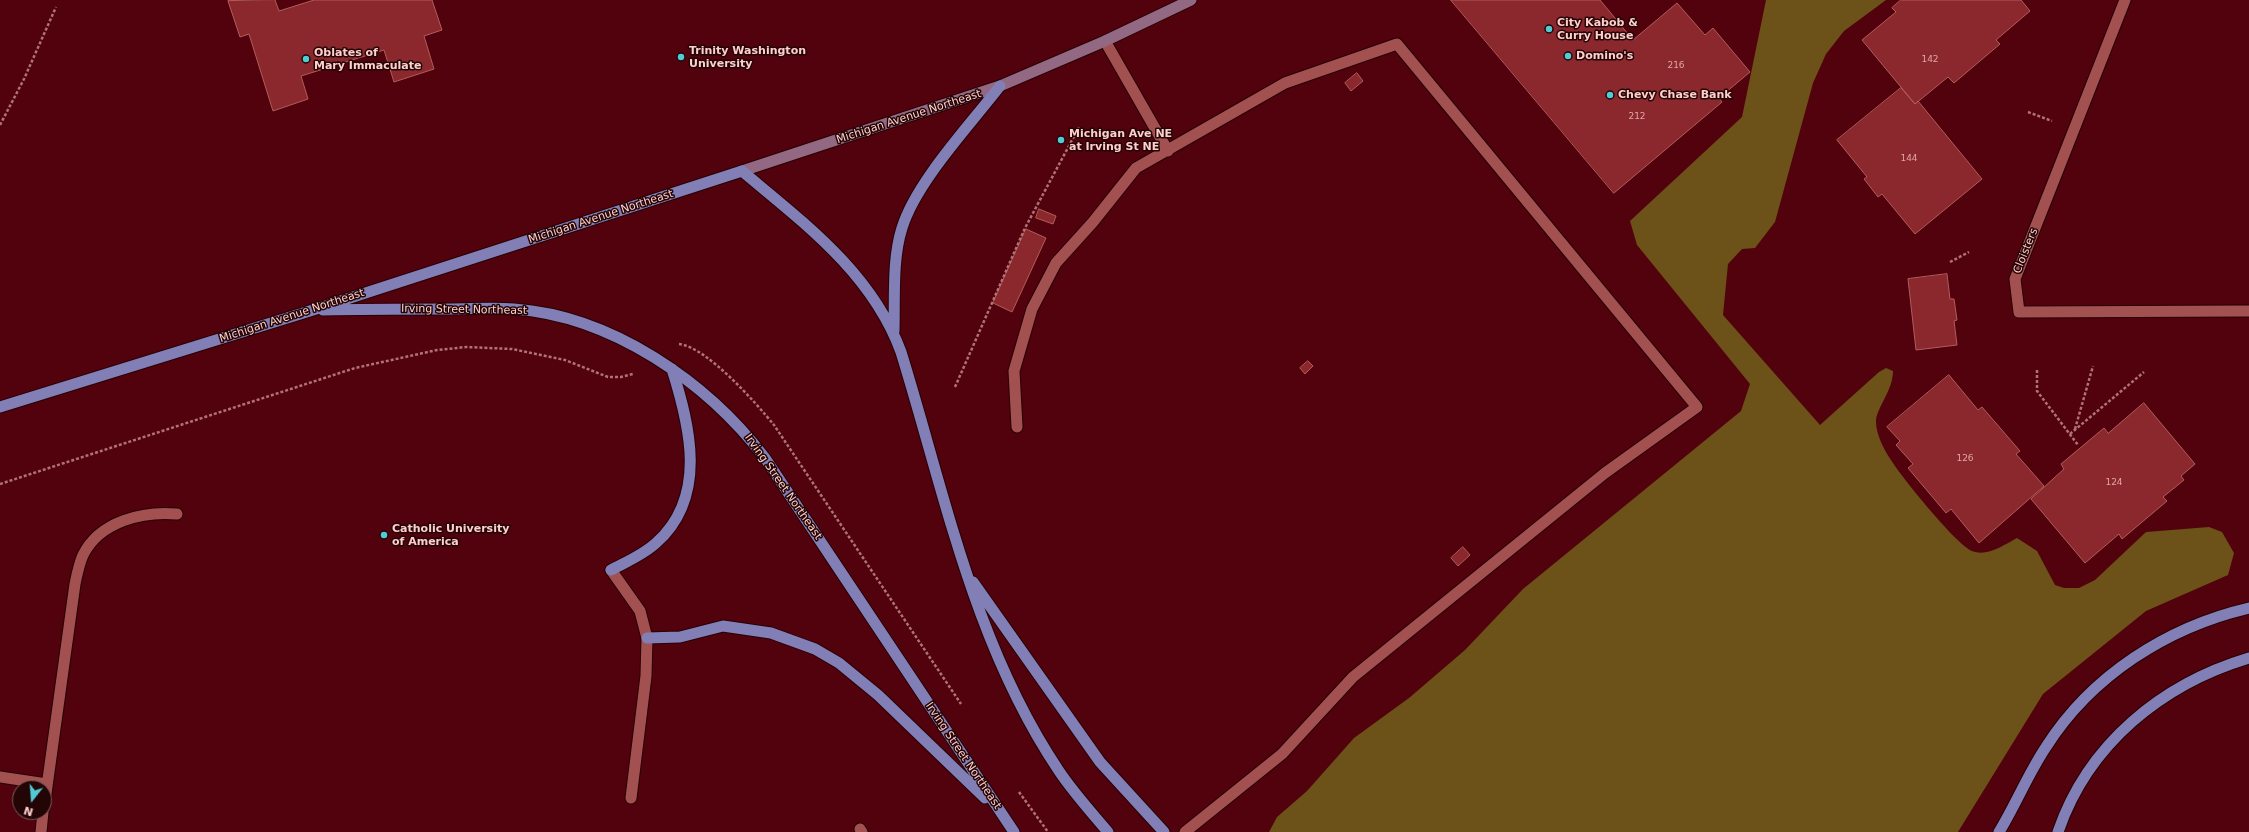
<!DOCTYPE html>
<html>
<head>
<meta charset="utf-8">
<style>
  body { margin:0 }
  #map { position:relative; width:2249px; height:832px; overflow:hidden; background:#51020d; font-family:"DejaVu Sans",sans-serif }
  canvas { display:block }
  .north { position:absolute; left:12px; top:780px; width:40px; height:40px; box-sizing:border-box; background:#240506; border:1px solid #7c5655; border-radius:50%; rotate:197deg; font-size:11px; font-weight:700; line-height:16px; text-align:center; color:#ffcfcc }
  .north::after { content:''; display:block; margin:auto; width:14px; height:18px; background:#51ccd5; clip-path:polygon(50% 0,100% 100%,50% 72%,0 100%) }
</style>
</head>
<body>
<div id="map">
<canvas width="2249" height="832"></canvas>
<div class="north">N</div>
</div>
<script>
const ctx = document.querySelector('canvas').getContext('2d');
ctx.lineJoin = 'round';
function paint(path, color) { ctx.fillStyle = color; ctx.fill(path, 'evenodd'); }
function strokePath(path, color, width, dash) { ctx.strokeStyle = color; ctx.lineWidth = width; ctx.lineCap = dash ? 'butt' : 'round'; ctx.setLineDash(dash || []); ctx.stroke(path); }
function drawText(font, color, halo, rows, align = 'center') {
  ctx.font = font + ' "DejaVu Sans",sans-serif'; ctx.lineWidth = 3; ctx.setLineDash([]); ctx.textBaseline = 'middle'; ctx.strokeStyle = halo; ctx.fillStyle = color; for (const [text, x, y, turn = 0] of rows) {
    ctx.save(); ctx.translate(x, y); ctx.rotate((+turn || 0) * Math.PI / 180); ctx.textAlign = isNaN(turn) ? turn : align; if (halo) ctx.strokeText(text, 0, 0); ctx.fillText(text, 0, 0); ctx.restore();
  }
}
const forest = new Path2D(`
  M 1766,0 L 1886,0 L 1844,31 L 1826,54 L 1813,83 L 1775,222 L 1755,248 L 1742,249 L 1728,264 L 1723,315 L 1820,425 L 1879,372 L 1886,368 L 1893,371 C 1893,391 1876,408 1876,422 C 1876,435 1885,452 1893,463 C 1904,480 1956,544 1972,551 C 1987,557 2004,545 2017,538 L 2037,551 L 2055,585 L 2064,588 L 2079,588 L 2095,580 L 2146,532 L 2209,527 L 2222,532 L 2234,553 L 2228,575 L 2146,611 L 2043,694 L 1958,832 L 1269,832 L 1277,817 L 1307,791 L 1354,738 L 1409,698 L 1465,650 L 1523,589 L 1741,411 L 1750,384 L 1637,245 L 1630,221 L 1742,117 Z`);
const building = new Path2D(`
  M 275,0 L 279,11 L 314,0 L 432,0 L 442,30 L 424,36 L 434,69 L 394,82 L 384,50 L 301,76 L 308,99 L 273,111 L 249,34 L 240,37 L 228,1 Z
  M 1451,0 L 1600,0 L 1633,40 L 1677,3 L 1705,35 L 1713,28 L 1750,72 L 1719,98 L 1722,102 L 1614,193 Z
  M 1901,0 L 2021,0 L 2030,11 L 1996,40 L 2000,44 L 1954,83 L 1948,77 L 1915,104 L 1862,40 L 1896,12 L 1892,8 Z
  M 1357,73 L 1363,81 L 1351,91 L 1345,83 Z
  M 1901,88 L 1915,104 L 1918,101 L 1982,179 L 1915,234 L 1882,194 L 1878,197 L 1864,179 L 1867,177 L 1837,140 Z
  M 1039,209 L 1056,216 L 1053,224 L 1036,218 Z
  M 1026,229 L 1046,238 L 1012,312 L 993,303 Z
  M 1947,274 L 1950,299 L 1954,299 L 1957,320 L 1954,321 L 1957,345 L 1916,350 L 1908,279 Z
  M 1308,361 L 1313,366 L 1305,374 L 1300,368 Z
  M 1949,375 L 1978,410 L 1982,407 L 2020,451 L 2016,454 L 2044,486 L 1979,543 L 1951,509 L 1946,513 L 1908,468 L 1913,464 L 1896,445 L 1900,441 L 1887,427 Z
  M 2144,403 L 2195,464 L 2181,476 L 2184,480 L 2163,497 L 2167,501 L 2122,539 L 2119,534 L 2085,563 L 2031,499 L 2064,469 L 2061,464 L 2104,428 L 2108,433 Z
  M 1463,547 L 1470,555 L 1458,566 L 1451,558 Z`);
const path = new Path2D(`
  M 2028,112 L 2052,121
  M 0,125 L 24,79 L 56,7
  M 1950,262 L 1969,252
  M 679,344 C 707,347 756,403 774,425 L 961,704
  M 2037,370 L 2037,391 L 2078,445
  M 955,387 L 1025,228 L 1079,127
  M 2075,429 L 2093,366
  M 2070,434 L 2144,372
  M 0,484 L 355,368 L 437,350 L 466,347 L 512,349 L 565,360 L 608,377 L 621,377 L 633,374
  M 1019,792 L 1048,832`);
const service = new Path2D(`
  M 1105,41 L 1168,151
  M 1017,427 L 1014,371 L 1032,309 L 1056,263 L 1093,222 L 1136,168 L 1285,83 L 1397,44 L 1697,407 L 1605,473 L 1353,677 L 1282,754 L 1185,832
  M 611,570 L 640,611 L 647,638 L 646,676 L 631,798
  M 0,777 L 47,784
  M 44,808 L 75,584 C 77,574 79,564 83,555 C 100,521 143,511 177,514
  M 860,829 L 862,832
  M 41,832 L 43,812`);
const minor = new Path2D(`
  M 2125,0 L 2015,279 L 2019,312 L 2249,311`);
const secondary = new Path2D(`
  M 742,171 L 1000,86 L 1105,41 L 1191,0`);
const primary = new Path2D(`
  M 323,310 C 365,309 406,309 448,309 C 470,309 492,307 514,309 C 612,316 707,382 765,458 L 1014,832
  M 894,331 C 895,299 892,259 902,228 C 916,182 970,125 1000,86
  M 0,407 L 313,310 L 742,171 C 804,223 872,273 901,352 C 945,494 974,645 1059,771 C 1073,792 1091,812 1108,832
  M 611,570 C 626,562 643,555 656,543 C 708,497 690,426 672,369
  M 973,582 L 1100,762 L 1164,832
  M 647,638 L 680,637 L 723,626 L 771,633 L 815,649 L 839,663 L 878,695 L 985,798
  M 1999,832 C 2016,804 2028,774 2046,747 C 2091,676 2167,627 2249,608
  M 2058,832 C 2088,744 2162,684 2249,658`);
const markers = [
  [1549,29,4,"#51ccd5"],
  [1568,56,4,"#51ccd5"],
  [681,57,4,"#51ccd5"],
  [306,59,4,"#51ccd5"],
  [1610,95,4,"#51ccd5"],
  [1061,140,4,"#51ccd5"],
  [384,535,4,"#51ccd5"]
];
const numberNames = [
  ["142",1930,60],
  ["216",1676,66],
  ["212",1637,117],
  ["144",1909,159],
  ["126",1965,459],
  ["124",2114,483]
];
const poiNames = [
  ["City Kabob &",1557,23],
  ["Curry House",1557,36],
  ["Trinity Washington",689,51],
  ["University",689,64],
  ["Oblates of",314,53],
  ["Mary Immaculate",314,66],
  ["Domino's",1576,56],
  ["Chevy Chase Bank",1618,95],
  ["Michigan Ave NE",1069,134],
  ["at Irving St NE",1069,147],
  ["Catholic University",392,529],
  ["of America",392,542]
];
const streetNames = [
  ["Michigan Avenue Northeast",909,117,-18],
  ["Michigan Avenue Northeast",601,217,-18],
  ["Cloisters",2026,251,-68],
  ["Irving Street Northeast",464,310,1],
  ["Michigan Avenue Northeast",292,316,-18],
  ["Irving Street Northeast",783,487,55],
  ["Irving Street Northeast",963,756,56]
];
paint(forest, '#6c5119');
paint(building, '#8b282d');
strokePath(building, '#b05d5b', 1);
strokePath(service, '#270204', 13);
strokePath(minor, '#270204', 13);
strokePath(secondary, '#270204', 13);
strokePath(primary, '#270204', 13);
strokePath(path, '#b07276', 2.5, [3, 2]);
strokePath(service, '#a25150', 11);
strokePath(minor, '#a25150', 11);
strokePath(secondary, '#926883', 11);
strokePath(primary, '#827fb7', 11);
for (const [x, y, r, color] of markers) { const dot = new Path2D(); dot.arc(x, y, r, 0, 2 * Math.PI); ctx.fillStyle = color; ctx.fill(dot); strokePath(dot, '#240506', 1.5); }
drawText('9px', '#e2a5a4', null, numberNames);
drawText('bold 11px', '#ffcfcc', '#240506', poiNames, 'left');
drawText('11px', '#ffcfcc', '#240506', streetNames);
</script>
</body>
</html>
